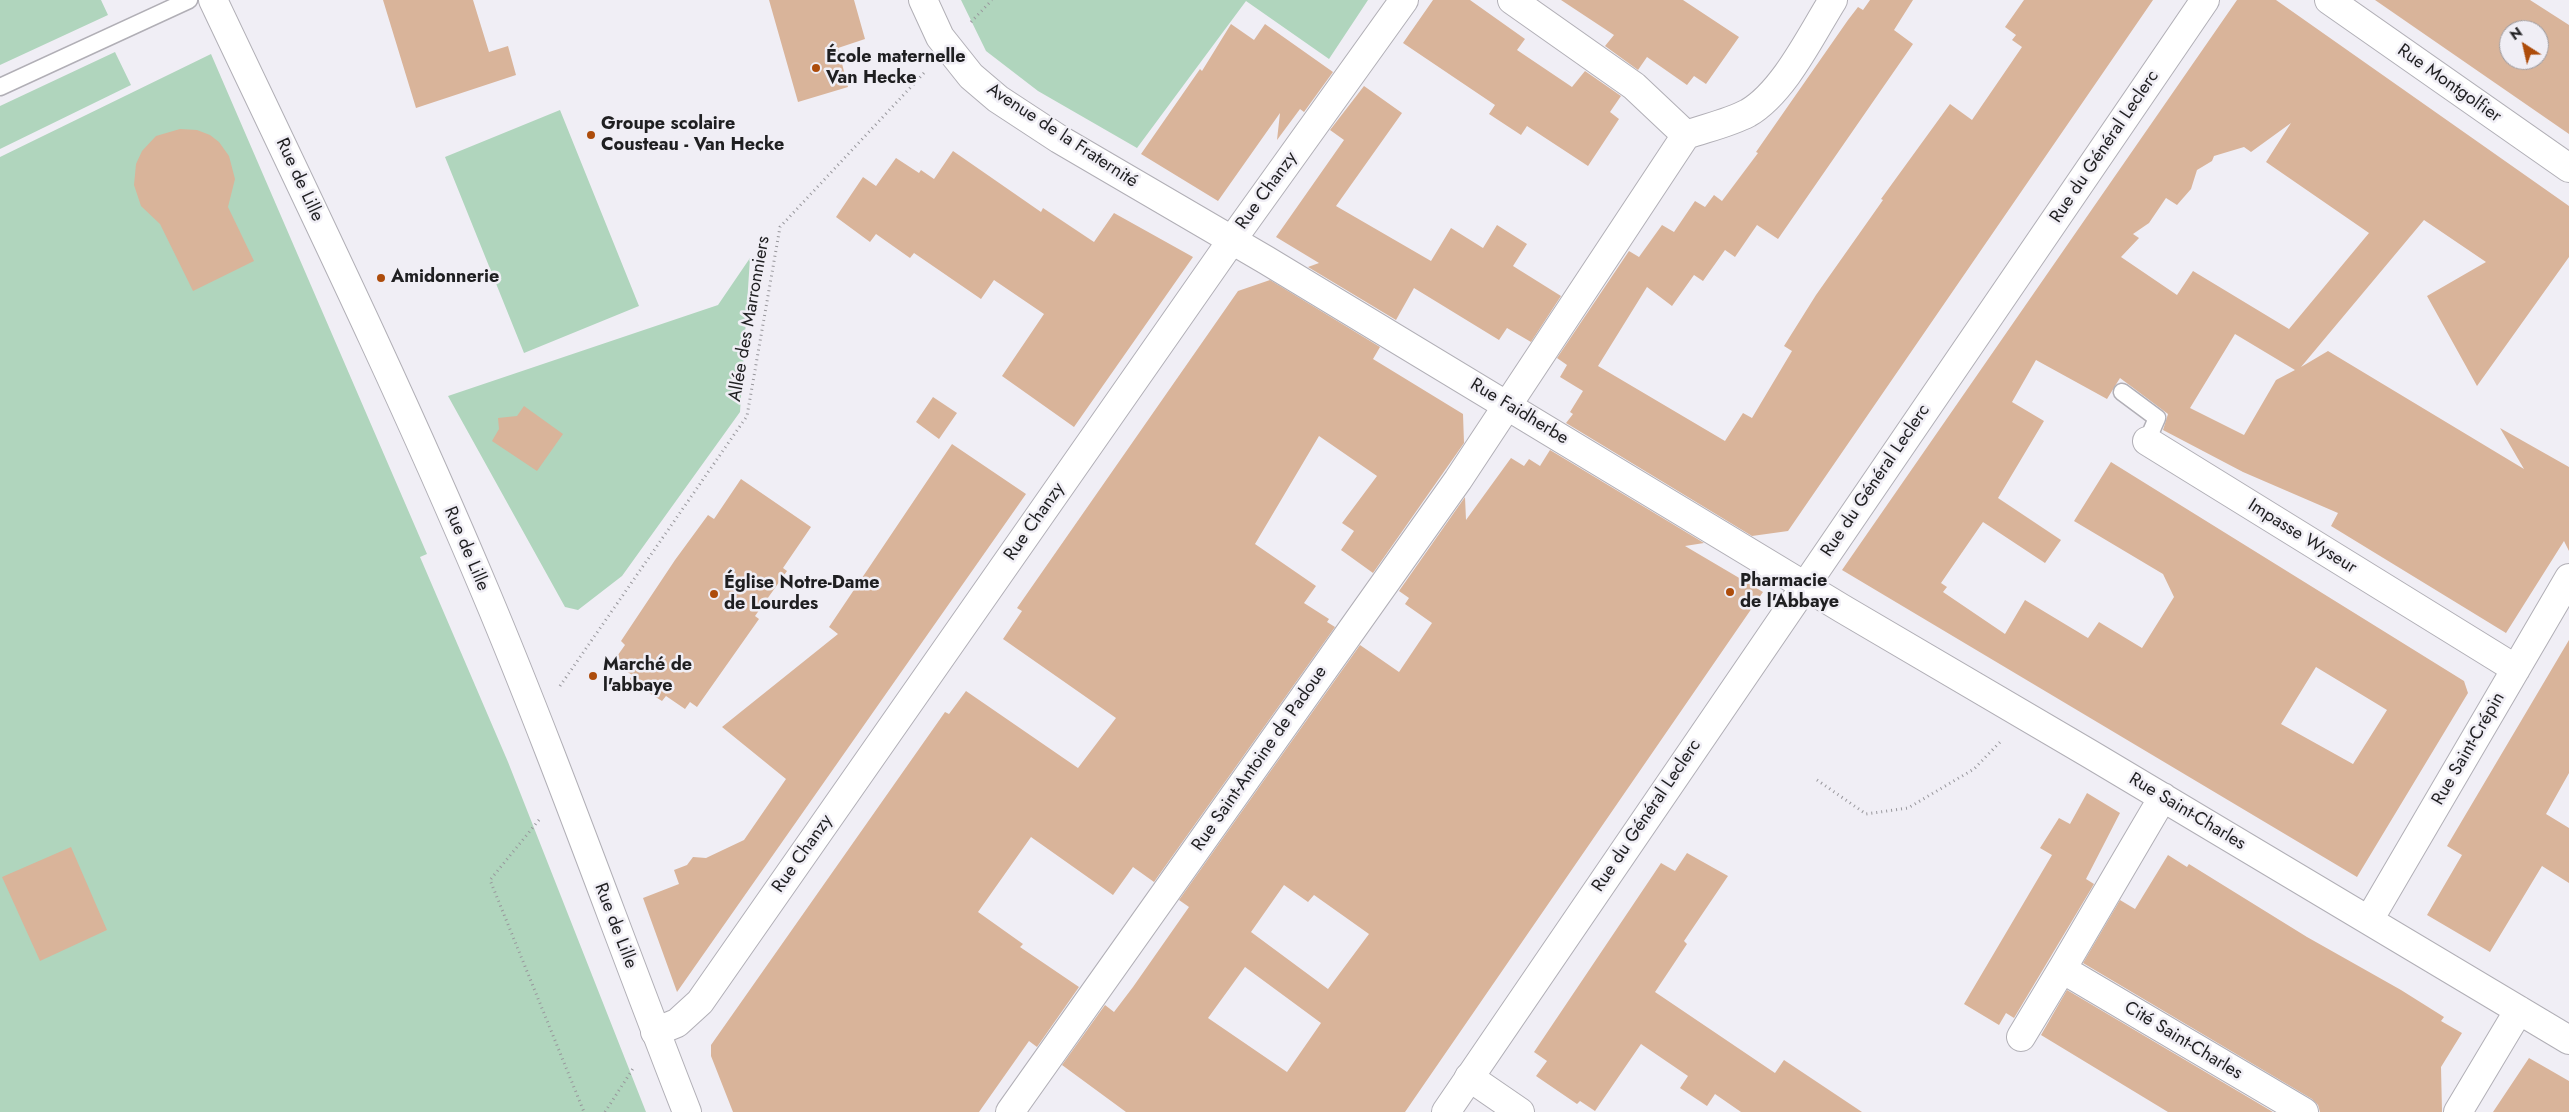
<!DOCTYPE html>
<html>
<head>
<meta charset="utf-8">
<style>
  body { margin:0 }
  #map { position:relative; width:2569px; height:1112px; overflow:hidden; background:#f0eef5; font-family:Jost,sans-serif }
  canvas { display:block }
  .north { position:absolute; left:2499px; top:20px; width:50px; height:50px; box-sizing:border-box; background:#f0eef5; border:1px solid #9c9ba0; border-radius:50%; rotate:325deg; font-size:14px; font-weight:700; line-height:20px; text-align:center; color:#1f1f21 }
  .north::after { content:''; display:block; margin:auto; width:18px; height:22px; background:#ad4c0b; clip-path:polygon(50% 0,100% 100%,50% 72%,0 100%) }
</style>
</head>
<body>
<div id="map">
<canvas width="2569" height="1112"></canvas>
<div class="north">N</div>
</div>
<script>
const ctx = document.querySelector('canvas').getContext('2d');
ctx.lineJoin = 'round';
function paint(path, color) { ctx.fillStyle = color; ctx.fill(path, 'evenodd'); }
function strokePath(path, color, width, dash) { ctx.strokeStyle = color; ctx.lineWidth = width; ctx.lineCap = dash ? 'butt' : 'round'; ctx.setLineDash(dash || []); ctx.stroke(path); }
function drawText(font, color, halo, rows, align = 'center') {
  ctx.font = font + ' Jost,sans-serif'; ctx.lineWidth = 5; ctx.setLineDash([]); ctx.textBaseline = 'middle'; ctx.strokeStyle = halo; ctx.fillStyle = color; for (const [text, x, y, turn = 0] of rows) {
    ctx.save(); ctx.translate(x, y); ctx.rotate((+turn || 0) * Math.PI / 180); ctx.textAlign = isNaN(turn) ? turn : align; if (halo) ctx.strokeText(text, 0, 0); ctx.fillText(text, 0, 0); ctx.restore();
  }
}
const green = new Path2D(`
  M 0,0 L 101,0 L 108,15 L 0,65 Z
  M 961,0 L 1368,0 L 1329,59 L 1246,1 L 1137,148 L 1038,91 L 986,51 Z
  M 115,52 L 131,85 L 0,149 L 0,106 Z
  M 211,54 L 427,554 L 420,557 L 508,762 L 646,1112 L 0,1112 L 0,157 Z
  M 560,110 L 639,306 L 524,353 L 445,157 Z
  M 750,258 L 740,412 L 622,576 L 578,610 L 565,607 L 448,396 L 718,305 Z`);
const building = new Path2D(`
  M 383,0 L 473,0 L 489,52 L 508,46 L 516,75 L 416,108 Z
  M 769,0 L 854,0 L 865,39 L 838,48 L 848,87 L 798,102 Z
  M 1433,0 L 1470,0 L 1525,39 L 1517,50 L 1572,87 L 1585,71 L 1621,96 L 1610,112 L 1619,119 L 1588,166 L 1527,126 L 1521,135 L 1489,114 L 1495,105 L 1403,43 Z
  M 1561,0 L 1683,0 L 1739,37 L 1706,84 L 1694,76 L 1687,85 L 1647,57 L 1638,70 L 1605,46 L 1614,35 Z
  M 1870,0 L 1913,0 L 1894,30 L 1913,44 L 1778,239 L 1757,225 L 1735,257 L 1725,250 L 1703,281 L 1694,275 L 1672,306 L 1647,287 L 1598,366 L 1725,441 L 1743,413 L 1752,418 L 1792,351 L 1784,346 L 1816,295 L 1883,200 L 1881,199 L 1950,104 L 1972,120 L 2022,47 L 2012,40 L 2016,35 L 2005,27 L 2024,0 L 2153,0 L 1788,531 L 1752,536 L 1566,423 L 1573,414 L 1570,412 L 1583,391 L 1560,377 L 1567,365 L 1557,358 L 1629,251 L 1639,257 L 1662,225 L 1674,232 L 1695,201 L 1705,207 L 1714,195 L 1722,201 L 1758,153 L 1756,152 L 1848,20 L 1858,7 L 1863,10 Z
  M 2237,0 L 2276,0 L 2569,206 L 2569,257 L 2477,386 L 2427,296 L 2486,262 L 2424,220 L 2301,367 L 2328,351 L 2524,469 L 2500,428 L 2569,467 L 2569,551 L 2564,541 L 2506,633 L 2331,526 L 2338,513 L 2243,472 L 2163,430 L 2168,414 L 2120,378 L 2107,399 L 2036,360 L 2012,402 L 2044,421 L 1998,498 L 2061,540 L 2045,563 L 1983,522 L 1941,583 L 1947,587 L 1943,592 L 2005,634 L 2025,600 L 2088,638 L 2099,622 L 2142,648 L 2174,597 L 2163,574 L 2074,521 L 2111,462 L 2464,681 L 2468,693 L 2357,877 L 1842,570 ZM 2291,123 L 2266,162 L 2369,233 L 2289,329 L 2193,271 L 2177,295 L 2121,257 L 2139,238 L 2133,234 L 2149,223 L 2166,198 L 2177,205 L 2191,189 L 2197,170 L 2212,161 L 2214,156 L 2244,147 L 2251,152 ZM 2235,334 L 2295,370 L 2276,380 L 2244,435 L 2190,408 ZM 2316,667 L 2387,710 L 2353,764 L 2281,724 Z
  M 2375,0 L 2530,0 L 2569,25 L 2569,134 ZM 2509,30 L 2539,30 L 2539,60 L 2509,60 Z
  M 1231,24 L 1254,40 L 1265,24 L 1333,72 L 1304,112 L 1300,109 L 1277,140 L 1280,113 L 1218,201 L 1141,154 L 1200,69 L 1202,71 Z
  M 1364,86 L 1402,113 L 1336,206 L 1431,261 L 1451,228 L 1483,248 L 1497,225 L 1527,244 L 1513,266 L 1561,296 L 1531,342 L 1507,328 L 1499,340 L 1414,288 L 1396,320 L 1308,267 L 1319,263 L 1276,237 L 1344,140 L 1330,130 Z
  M 180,129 L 197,130 L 210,135 L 219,142 L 229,156 L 235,179 L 228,207 L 254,261 L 193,291 L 160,224 L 141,206 L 134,185 L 136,164 L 142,151 L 156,136 Z
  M 953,151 L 1041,212 L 1043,208 L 1094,242 L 1114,213 L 1193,257 L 1074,427 L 1002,376 L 1044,314 L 994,280 L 981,299 L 914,253 L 910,258 L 876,234 L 870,242 L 836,217 L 863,177 L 876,186 L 896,158 L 919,173 L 921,170 L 934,179 Z
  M 1270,280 L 1380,347 L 1373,359 L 1463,414 L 1464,443 L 1373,573 L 1341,550 L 1354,531 L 1342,523 L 1377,476 L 1319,436 L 1255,544 L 1316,586 L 1304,603 L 1329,619 L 1327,622 L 1335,627 L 1154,882 L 1133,867 L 1113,895 L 1031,837 L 978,912 L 1023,944 L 1020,947 L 1079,987 L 1037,1047 L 1029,1041 L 979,1112 L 733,1112 L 711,1056 L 711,1045 L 945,712 L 949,714 L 966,691 L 1078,768 L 1116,718 L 1003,639 L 1022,611 L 1017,608 L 1238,291 Z
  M 933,397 L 957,413 L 939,439 L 916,422 Z
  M 524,406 L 563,434 L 537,471 L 492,441 L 499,429 L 498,418 L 517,416 Z
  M 952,444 L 1026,494 L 677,992 L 643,898 L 679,884 L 674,870 L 687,865 L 693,857 L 706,858 L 744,840 L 786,779 L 722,727 L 838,634 L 829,627 Z
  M 1550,450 L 1704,543 L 1685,546 L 1763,592 L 1405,1112 L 1126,1112 L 1062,1065 L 1105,1005 L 1114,1012 L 1133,987 L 1189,907 L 1179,900 L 1360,645 L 1399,672 L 1432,623 L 1405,604 L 1409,598 L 1399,591 L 1465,497 L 1466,520 L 1511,458 L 1524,466 L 1529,459 L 1540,466 ZM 1284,885 L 1308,902 L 1314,895 L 1369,934 L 1328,989 L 1251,932 ZM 1245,967 L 1321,1023 L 1287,1072 L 1208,1018 Z
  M 741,479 L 811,527 L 783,568 L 787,571 L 755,616 L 759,619 L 697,707 L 690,702 L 685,709 L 666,696 L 662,701 L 633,683 L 630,679 L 632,675 L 613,662 L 625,645 L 621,641 L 675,560 L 708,515 L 714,519 Z
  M 2569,640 L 2569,773 L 2546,814 L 2569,828 L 2569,883 L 2542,866 L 2490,952 L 2427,915 L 2462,855 L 2447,846 Z
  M 2087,793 L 2120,813 L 2086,879 L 2094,884 L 2014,1018 L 2006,1013 L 1999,1025 L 1964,1004 L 2052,855 L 2040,848 L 2059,818 L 2070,824 Z
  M 71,847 L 107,930 L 40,961 L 2,877 Z
  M 1687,853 L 1728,876 L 1684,941 L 1687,944 L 1655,992 L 1775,1073 L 1784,1060 L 1862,1112 L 1741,1112 L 1715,1094 L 1707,1106 L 1680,1088 L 1688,1076 L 1641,1044 L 1595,1111 L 1580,1101 L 1577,1104 L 1536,1076 L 1547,1061 L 1534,1052 L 1653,875 L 1661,863 L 1675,871 Z
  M 2168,855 L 2187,867 L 2189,864 L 2307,937 L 2401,990 L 2444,1017 L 2441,1021 L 2462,1033 L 2441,1067 L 2442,1112 L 2320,1112 L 2318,1105 L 2312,1099 L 2083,963 L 2120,900 L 2135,909 Z
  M 2067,990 L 2273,1112 L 2168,1112 L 2041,1035 Z
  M 2529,1058 L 2569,1081 L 2569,1112 L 2493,1112 Z`);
const path = new Path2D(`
  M 971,22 L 992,0
  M 560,686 L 747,416 L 780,227 L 924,73
  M 1817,780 L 1866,814 L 1908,808 L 1974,769 L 2001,741
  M 539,820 L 490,880 L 584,1112
  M 605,1112 L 634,1067`);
const lane = new Path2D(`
  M 0,87 L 189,0
  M 2122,392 L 2157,418 L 2147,441`);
const street = new Path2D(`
  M 923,0 L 940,37 L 971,76 L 998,99 L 1059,139 L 1266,260 L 1843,609 L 2090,754 L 2569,1040
  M 1512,0 L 1634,86 L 1686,135
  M 2329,0 L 2569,168
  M 2147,441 L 2516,669
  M 2163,797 L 2062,969 L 2304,1112
  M 2369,920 L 2569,578
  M 655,1032 L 677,1023 L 700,1002 L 1232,240 L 1404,0
  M 2021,1037 L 2062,969
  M 1469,1077 L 1520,1112
  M 1010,1112 L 1458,480 L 1686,135 C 1706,128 1729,123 1748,113 C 1784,92 1811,35 1833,0
  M 2458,1112 L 2519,1010`);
const secondary = new Path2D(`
  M 213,0 C 306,196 401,391 485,591 C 557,762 619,939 687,1112
  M 1446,1112 L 2205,0`);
const markers = [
  [816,68,5,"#ad4c0b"],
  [591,135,5,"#ad4c0b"],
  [381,278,5,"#ad4c0b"],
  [1730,592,5,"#ad4c0b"],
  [714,594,5,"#ad4c0b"],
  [593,676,5,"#ad4c0b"]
];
const poiNames = [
  ["École maternelle",826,58],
  ["Van Hecke",826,79],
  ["Groupe scolaire",601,125],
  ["Cousteau - Van Hecke",601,146],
  ["Amidonnerie",391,278],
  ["Pharmacie",1740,582],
  ["de l'Abbaye",1740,603],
  ["Église Notre-Dame",724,584],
  ["de Lourdes",724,605],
  ["Marché de",603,666],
  ["l'abbaye",603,687]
];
const streetNames = [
  ["Rue Montgolfier",2449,84,35],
  ["Avenue de la Fraternité",1062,136,33],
  ["Rue du Général Leclerc",2105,147,-56],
  ["Rue de Lille",299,180,65],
  ["Rue Chanzy",1267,191,-54],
  ["Allée des Marronniers",750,319,-80],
  ["Rue Faidherbe",1519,412,31],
  ["Rue du Général Leclerc",1876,481,-56],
  ["Rue Chanzy",1035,522,-55],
  ["Impasse Wyseur",2302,537,32],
  ["Rue de Lille",466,549,67],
  ["Rue Saint-Crépin",2469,749,-60],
  ["Rue Saint-Antoine de Padoue",1260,759,-55],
  ["Rue Saint-Charles",2187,812,31],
  ["Rue du Général Leclerc",1647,816,-56],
  ["Rue Chanzy",803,854,-55],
  ["Rue de Lille",615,926,69],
  ["Cité Saint-Charles",2183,1041,31]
];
paint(green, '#b0d5bd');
paint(building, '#d9b49a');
strokePath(lane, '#b1afb6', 19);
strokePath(street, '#b1afb6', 30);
strokePath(secondary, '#b1afb6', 30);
strokePath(path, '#98979c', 3, [1, 4]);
strokePath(lane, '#fff', 16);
strokePath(street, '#fff', 28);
strokePath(secondary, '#fff', 28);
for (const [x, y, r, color] of markers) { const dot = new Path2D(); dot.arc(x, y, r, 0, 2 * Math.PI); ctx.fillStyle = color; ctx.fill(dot); strokePath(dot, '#f0eef5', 2); }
drawText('bold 18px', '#1f1f21', '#f0eef5', poiNames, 'left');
drawText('18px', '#1f1f21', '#f0eef5', streetNames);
</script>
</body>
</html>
